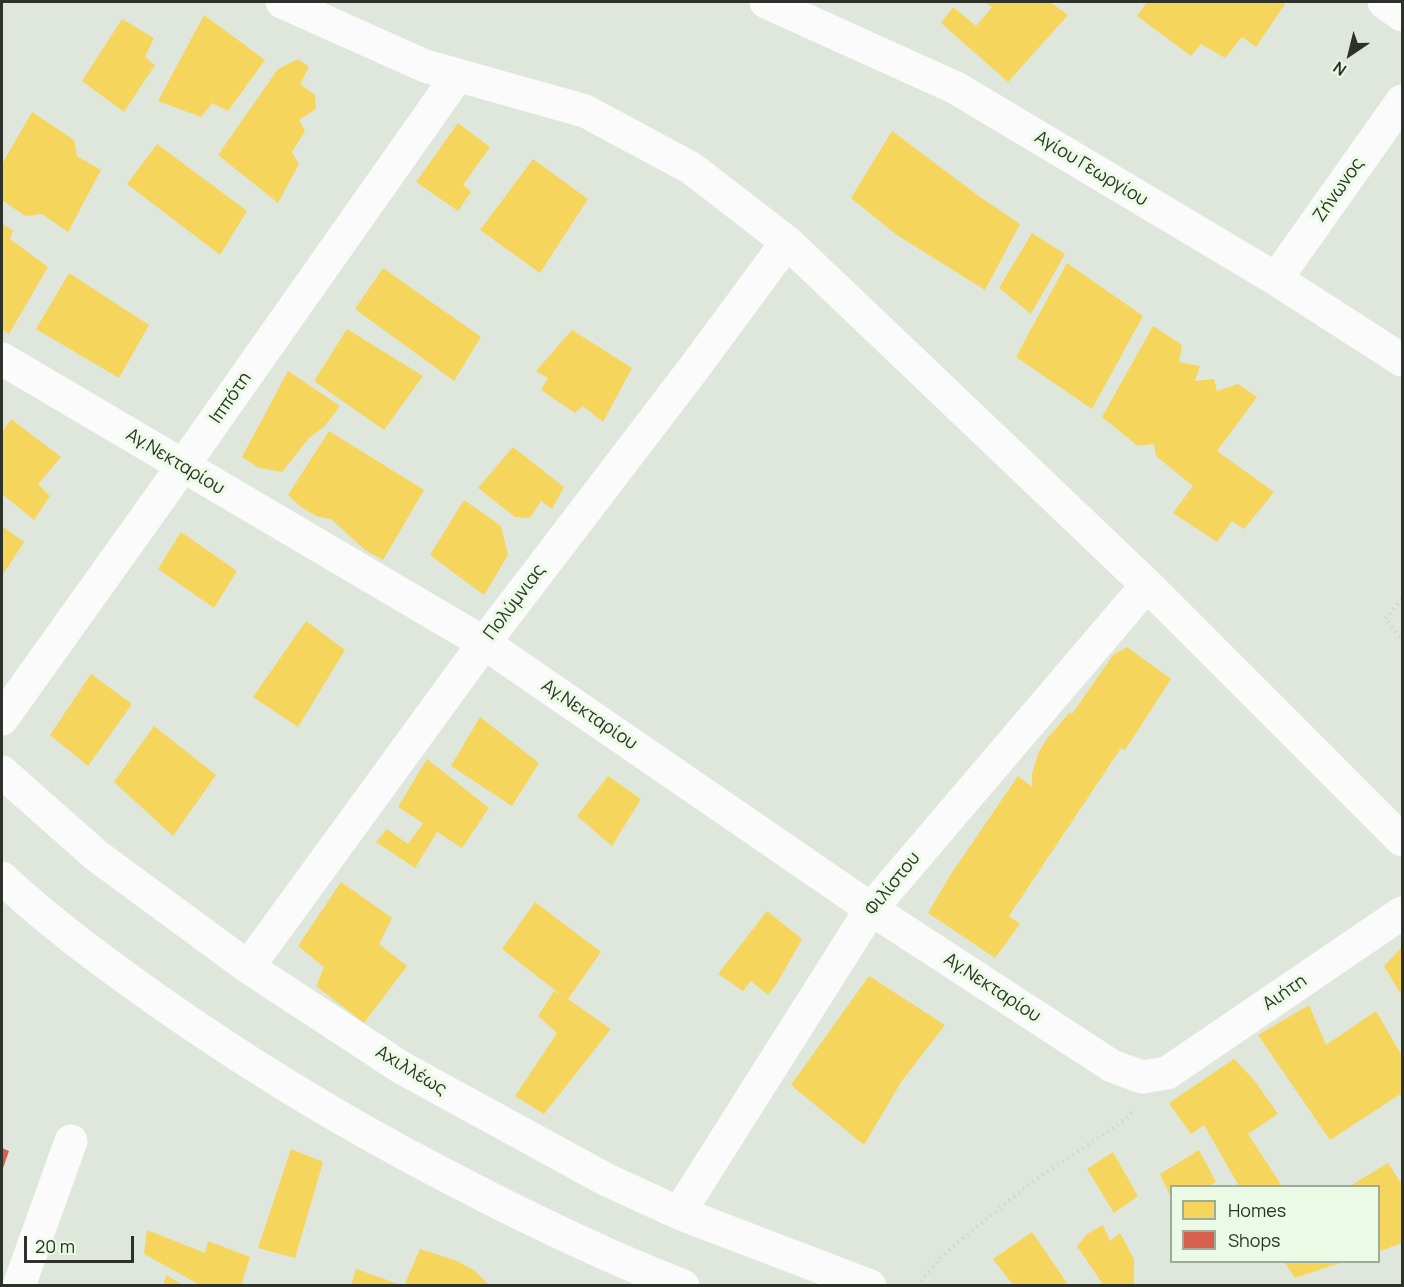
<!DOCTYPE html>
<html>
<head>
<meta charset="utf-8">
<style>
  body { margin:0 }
  #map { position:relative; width:1404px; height:1287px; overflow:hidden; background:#dfe7dc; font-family:Manrope,sans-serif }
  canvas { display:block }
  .frame { position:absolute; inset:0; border:3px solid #2c322a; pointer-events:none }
  .legend { position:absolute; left:1170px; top:1185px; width:210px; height:78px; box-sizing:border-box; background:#eafae4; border:2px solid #9eaa9a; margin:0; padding:8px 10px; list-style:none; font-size:18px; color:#2c322a }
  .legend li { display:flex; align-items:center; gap:12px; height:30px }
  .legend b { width:30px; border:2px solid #9eaa9a }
  .north { position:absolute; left:1320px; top:24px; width:60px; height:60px; -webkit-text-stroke:4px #eafae4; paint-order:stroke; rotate:215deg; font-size:16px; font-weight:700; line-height:24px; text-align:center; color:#2c322a }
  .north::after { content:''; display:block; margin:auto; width:21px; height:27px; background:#2c322a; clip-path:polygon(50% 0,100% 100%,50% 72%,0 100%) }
  .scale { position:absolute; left:24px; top:1236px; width:110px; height:27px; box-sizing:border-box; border:3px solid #2c322a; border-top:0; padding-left:8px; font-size:18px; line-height:21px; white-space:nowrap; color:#2c322a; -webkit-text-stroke:4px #eafae4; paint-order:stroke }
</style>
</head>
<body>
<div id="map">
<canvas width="1404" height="1287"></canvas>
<div class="frame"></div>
<ul class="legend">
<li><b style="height:16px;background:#f6d55c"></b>Homes</li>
<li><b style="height:16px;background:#d6604d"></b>Shops</li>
</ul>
<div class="north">N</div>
<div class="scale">20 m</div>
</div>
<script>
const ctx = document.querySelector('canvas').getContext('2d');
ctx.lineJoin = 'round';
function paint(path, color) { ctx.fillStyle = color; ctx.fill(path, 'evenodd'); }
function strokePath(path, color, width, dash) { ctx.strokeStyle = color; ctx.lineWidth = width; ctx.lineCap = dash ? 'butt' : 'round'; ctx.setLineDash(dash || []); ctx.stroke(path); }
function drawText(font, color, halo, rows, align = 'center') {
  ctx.font = font + ' Manrope,sans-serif'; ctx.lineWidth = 6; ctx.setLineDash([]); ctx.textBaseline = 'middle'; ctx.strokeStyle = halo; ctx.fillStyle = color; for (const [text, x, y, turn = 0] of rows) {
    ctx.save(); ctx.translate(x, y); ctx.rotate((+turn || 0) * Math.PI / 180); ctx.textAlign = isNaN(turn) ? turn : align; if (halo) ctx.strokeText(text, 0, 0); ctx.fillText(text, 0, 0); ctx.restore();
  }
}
const homes = new Path2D(`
  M 984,2 L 1050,2 L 1068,15 L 1008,82 L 941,23 L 953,7 L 976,26 L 992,7 Z
  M 1147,2 L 1281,2 L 1285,4 L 1256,47 L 1242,37 L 1225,58 L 1201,44 L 1191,56 L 1137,16 Z
  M 204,15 L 265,60 L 228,111 L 212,103 L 201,117 L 158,101 Z
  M 122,19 L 154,38 L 145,57 L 155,65 L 124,112 L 82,81 Z
  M 298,59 L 309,67 L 300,84 L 315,95 L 316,109 L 299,120 L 305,131 L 292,152 L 299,164 L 278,203 L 218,155 L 278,69 Z
  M 32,112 L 74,140 L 77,156 L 101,170 L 68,232 L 42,214 L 25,216 L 2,200 L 2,164 Z
  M 458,123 L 490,147 L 463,185 L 471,192 L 458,211 L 416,182 Z
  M 892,131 L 980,197 L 1020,224 L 985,290 L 897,235 L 851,198 Z
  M 157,144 L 247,211 L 220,255 L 127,184 Z
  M 533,159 L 588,199 L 540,273 L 480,230 Z
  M 2,223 L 13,231 L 10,239 L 48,267 L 9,334 L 2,329 Z
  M 1032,233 L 1065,254 L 1031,314 L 999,288 Z
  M 1067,263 L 1143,316 L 1092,409 L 1016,357 Z
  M 383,268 L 481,337 L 454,381 L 355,309 Z
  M 69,273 L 149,325 L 119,378 L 36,329 Z
  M 1153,326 L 1182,345 L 1179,362 L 1200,366 L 1195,381 L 1214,379 L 1217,391 L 1238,384 L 1257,397 L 1217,451 L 1274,492 L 1244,529 L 1232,521 L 1217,542 L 1173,513 L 1193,486 L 1156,456 L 1154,444 L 1138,446 L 1102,417 Z
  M 347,329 L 423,376 L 384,430 L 314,381 Z
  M 572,330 L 632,368 L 603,422 L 583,406 L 575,413 L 541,390 L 548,378 L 536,371 Z
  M 288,371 L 340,406 L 325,426 L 309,438 L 282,472 L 259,468 L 242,457 Z
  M 11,419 L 61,457 L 38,484 L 50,496 L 34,520 L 2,494 L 2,432 Z
  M 329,431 L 424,490 L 383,560 L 365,550 L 331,519 L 316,516 L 300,506 L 288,495 Z
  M 513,447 L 564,487 L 552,509 L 541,501 L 530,518 L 515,517 L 478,488 Z
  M 464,500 L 501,526 L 508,555 L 484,595 L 430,555 Z
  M 2,526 L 24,542 L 2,576 Z
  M 181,532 L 237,571 L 214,608 L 158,569 Z
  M 306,621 L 345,650 L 298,727 L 253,697 Z
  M 1127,647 L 1171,679 L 1125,750 L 1121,748 L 1009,916 L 1020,924 L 995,958 L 928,913 L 951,874 L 1018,776 L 1032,787 L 1032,774 L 1038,754 L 1046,740 L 1070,712 L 1072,714 L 1113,655 Z
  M 91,674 L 132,704 L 88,766 L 50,735 Z
  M 480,717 L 539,763 L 512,806 L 451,766 Z
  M 154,726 L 216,775 L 173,836 L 114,782 Z
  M 427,759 L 489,808 L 462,848 L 437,832 L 415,868 L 376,842 L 387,829 L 408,844 L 423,823 L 398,807 Z
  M 608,776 L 641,799 L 612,846 L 577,816 Z
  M 341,882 L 392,918 L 379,944 L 407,966 L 364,1023 L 316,986 L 324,967 L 298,946 Z
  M 535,902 L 601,952 L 568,999 L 611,1029 L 544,1114 L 515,1096 L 557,1033 L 538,1016 L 554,991 L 564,997 L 502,949 Z
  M 767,911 L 802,939 L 776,985 L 768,995 L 751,981 L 743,991 L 718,974 Z
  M 1402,947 L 1402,996 L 1384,966 Z
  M 869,976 L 945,1025 L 901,1082 L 864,1145 L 791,1085 Z
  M 1309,1005 L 1326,1045 L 1376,1011 L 1402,1056 L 1402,1093 L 1330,1140 L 1258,1035 Z
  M 1234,1059 L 1254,1080 L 1278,1114 L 1248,1134 L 1282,1186 L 1239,1186 L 1204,1125 L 1191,1134 L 1169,1103 Z
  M 291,1149 L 323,1162 L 295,1258 L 258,1248 Z
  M 1199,1150 L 1216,1182 L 1208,1186 L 1172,1186 L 1172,1200 L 1160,1174 Z
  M 1113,1152 L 1138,1196 L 1114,1213 L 1087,1169 Z
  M 1388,1163 L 1402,1185 L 1402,1243 L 1378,1252 L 1378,1186 L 1350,1186 Z
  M 1103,1225 L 1110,1241 L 1120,1233 L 1134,1259 L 1134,1286 L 1104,1286 L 1077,1246 L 1087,1234 Z
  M 147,1230 L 205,1253 L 208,1241 L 250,1257 L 241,1286 L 202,1286 L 144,1254 Z
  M 1032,1232 L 1069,1286 L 1014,1286 L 993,1259 Z
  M 420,1249 L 457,1261 L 475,1271 L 488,1284 L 487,1286 L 404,1286 Z
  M 1284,1262 L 1343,1262 L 1295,1278 Z
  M 356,1269 L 401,1285 L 401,1286 L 351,1286 Z
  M 166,1275 L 185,1286 L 163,1286 Z`);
const shops = new Path2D(`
  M 2,1148 L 9,1151 L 2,1171 Z`);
const path = new Path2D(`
  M 1402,599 L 1385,619 L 1402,639
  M 917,1286 L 943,1255 L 1029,1184 L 1126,1119 L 1133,1111`);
const minor = new Path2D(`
  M 282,2 L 425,66 L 585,111 L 691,168 L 787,242 L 1147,585 L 1402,840
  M 766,2 L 956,88 L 1276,279 L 1402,360
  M 1384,2 L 1402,15
  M 1276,279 L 1402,101
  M 2,359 L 484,643 L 871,909 L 1112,1066 L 1142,1077 L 1167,1073 L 1402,913
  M 2,719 L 182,467 L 458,75
  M 2,772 L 97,856 L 248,967 L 402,1068 L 607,1180 L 679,1213 L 870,1286
  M 2,878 C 49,922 102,961 154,998 C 246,1063 341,1121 441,1173 C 519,1214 600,1254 683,1286
  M 248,967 L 484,643 L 694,368 L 787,242
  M 679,1213 L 871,909 L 1147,585
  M 19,1286 L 71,1141`);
const streetNames = [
  ["Αγίου Γεωργίου",1091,169,31],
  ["Ζήνωνος",1339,190,-55],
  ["Ιππότη",231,398,-55],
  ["Αγ.Νεκταρίου",175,462,31],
  ["Πολύμνιας",515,602,-53],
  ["Αγ.Νεκταρίου",589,715,34],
  ["Φιλίστου",893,884,-51],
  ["Αγ.Νεκταρίου",992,988,33],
  ["Αιήτη",1285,993,-34],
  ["Αχιλλέως",411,1071,31]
];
paint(homes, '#f6d55c');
paint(shops, '#d6604d');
strokePath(path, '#d2d4d1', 4, [1.5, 4.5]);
strokePath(minor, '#fafbfa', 33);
drawText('18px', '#2c322a', '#eafae4', streetNames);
</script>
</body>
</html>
